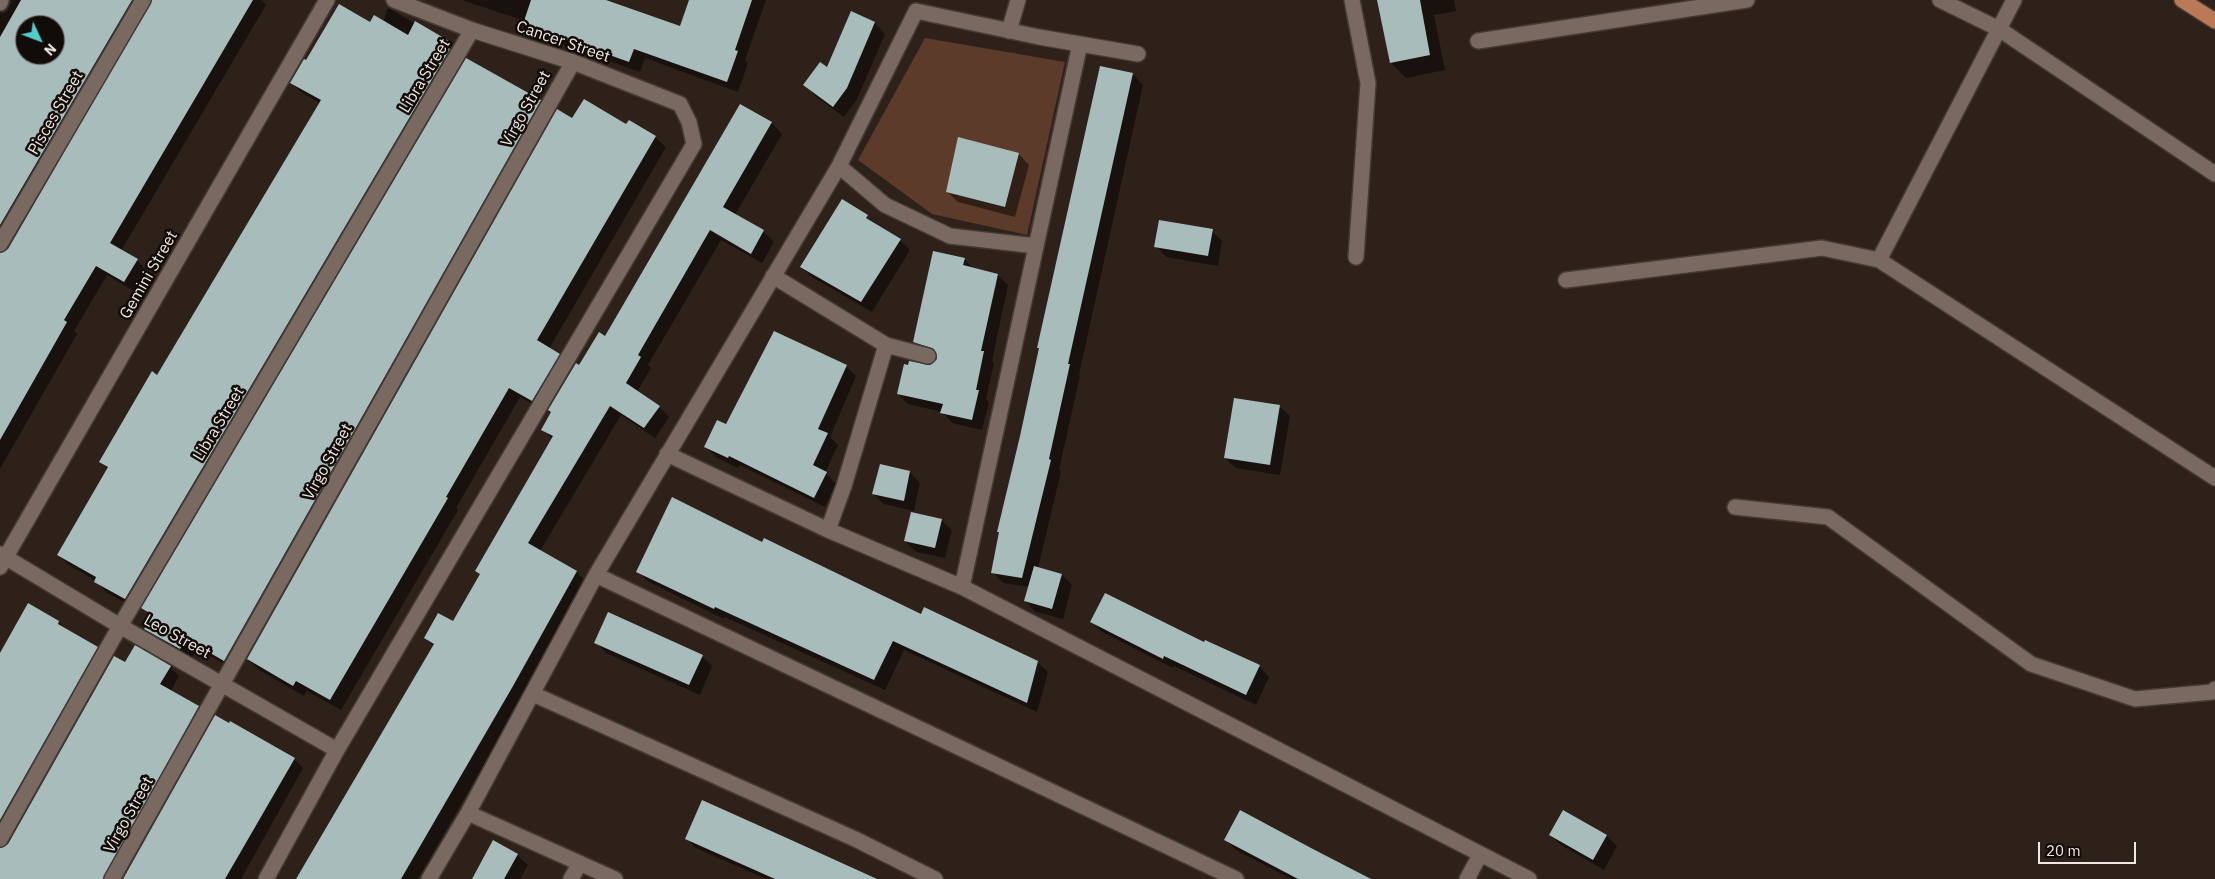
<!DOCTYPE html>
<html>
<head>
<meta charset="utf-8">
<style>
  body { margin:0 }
  #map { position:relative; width:2215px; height:879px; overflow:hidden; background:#2e211a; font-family:"IBM Plex Sans",sans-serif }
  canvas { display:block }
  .north { position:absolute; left:15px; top:15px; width:50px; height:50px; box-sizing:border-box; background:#120c09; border:1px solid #6b6460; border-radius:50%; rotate:133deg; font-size:14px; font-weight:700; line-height:20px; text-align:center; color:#f0e7e3 }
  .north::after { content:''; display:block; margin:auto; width:18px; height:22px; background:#52cdcc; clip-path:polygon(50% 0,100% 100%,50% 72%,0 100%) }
  .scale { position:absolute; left:2038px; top:842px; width:98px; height:22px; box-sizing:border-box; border:2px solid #f0e7e3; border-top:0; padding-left:6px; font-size:15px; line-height:18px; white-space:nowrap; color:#f0e7e3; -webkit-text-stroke:4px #120c09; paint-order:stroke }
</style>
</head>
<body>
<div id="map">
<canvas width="2215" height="879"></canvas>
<div class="north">N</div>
<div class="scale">20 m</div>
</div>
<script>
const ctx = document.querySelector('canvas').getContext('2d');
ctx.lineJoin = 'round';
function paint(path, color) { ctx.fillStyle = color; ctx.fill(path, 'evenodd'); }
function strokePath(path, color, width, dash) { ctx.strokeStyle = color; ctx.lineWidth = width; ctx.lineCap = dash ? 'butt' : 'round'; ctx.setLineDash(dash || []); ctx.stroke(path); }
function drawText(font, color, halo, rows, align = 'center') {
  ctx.font = font + ' "IBM Plex Sans",sans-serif'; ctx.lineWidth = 5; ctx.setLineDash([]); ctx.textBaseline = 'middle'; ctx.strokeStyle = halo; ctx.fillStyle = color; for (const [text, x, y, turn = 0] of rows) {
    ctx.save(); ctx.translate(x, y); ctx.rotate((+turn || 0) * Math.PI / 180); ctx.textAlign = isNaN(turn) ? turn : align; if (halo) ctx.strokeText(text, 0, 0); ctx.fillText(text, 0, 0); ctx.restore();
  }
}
const green = new Path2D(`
  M 925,38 L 1065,62 L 1027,235 L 932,214 L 858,160 Z`);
const shadow = new Path2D(`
  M 0,0 L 12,0 L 2,7 L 1,14 L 7,11 L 13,0 L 261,0 L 266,5 L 121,251 L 137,260 L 147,271 L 135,292 L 107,275 L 74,331 L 77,334 L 0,469 ZM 153,1 L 9,250 L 1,254 L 145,6 ZM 25,25 L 55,25 L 55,55 L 25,55 Z
  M 462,0 L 593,0 L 680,28 L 690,0 L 766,0 L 745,60 L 748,63 L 738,92 L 645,58 L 640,72 L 535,35 L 524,24 L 525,21 Z
  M 1379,0 L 1454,0 L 1456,11 L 1434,15 L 1445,70 L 1406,78 L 1391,63 Z
  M 388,8 L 448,42 L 459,53 L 136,609 L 106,592 L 96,581 L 69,565 L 58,554 L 108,469 L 100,461 L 158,376 L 320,103 L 302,93 L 292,83 L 307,62 L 383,22 Z
  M 852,13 L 875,23 L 885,34 L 857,99 L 844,117 L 815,96 L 805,85 L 827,69 Z
  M 467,60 L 540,101 L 551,111 L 235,670 L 224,664 L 541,102 L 538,102 L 222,663 L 197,649 L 191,659 L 156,639 L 146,629 L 152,618 L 143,608 Z
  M 1133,74 L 1143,85 L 1079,374 L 1080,376 L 1059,470 L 1061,472 L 1038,568 L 1062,575 L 1072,585 L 1063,619 L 1036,612 L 1025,601 L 1029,587 L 1003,583 L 993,572 L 1000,533 L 998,531 L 1040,350 L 1038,348 Z
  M 740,105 L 772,123 L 782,134 L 735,215 L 763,231 L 774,242 L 762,263 L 721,240 L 648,365 L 651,368 L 637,392 L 659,407 L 669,417 L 655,438 L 621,415 L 540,551 L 576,572 L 587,582 L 523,697 L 418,879 L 298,879 L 434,646 L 425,638 L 453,623 L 481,575 L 477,571 L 553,439 L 543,430 L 580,367 L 606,337 Z
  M 573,120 L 627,126 L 655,137 L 666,147 L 549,349 L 559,355 L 569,365 L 543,410 L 520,397 L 456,508 L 458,510 L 341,710 L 307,691 L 304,696 L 259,670 L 248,659 Z
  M 959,139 L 1019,154 L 1029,165 L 1015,217 L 958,202 L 947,192 Z
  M 842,201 L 900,240 L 910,250 L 872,312 L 812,277 L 801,267 Z
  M 1212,231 L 1222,241 L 1218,266 L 1166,257 L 1156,246 Z
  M 964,259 L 974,269 L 998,275 L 1008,285 L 992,361 L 994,363 L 986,399 L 989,402 L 982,430 L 952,423 L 942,412 L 908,404 L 898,394 L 938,359 L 938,357 L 925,353 L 915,342 Z
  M 846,366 L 856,376 L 830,437 L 838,445 L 825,473 L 836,484 L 825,507 L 740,465 L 738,468 L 716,457 L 705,446 Z
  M 1279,406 L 1290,416 L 1280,475 L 1236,468 L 1225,458 Z
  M 881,466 L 910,472 L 920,483 L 914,511 L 884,504 L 874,494 Z
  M 941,520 L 952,530 L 945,558 L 916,552 L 905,541 Z
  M 762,544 L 922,615 L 1037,662 L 1048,672 L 1037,712 L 904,650 L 885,690 L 725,617 L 724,619 L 649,582 L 638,572 Z
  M 59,622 L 68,631 L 97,648 L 106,657 L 0,847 L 0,654 Z
  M 1091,622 L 1205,644 L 1259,666 L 1269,677 L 1256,705 L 1174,666 L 1173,668 L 1102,632 Z
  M 596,642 L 702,656 L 712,666 L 700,695 L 606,653 Z
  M 125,664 L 170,667 L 179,676 L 171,691 L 198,707 L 208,716 L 115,879 L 0,879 L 0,850 L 9,844 Z
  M 294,759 L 303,768 L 241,879 L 124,879 Z
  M 1564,812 L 1607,836 L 1617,846 L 1604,870 L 1561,845 L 1550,835 Z
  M 686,838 L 876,879 L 766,879 L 696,848 Z
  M 1226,840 L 1369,879 L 1291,879 L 1236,850 Z
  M 517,855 L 528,865 L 520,879 L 473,879 Z`);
const building = new Path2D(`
  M 21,0 L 132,0 L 0,225 L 0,37 ZM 25,25 L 55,25 L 55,55 L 25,55 Z
  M 152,0 L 253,0 L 110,243 L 138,259 L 124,282 L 96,266 L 64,320 L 67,322 L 0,440 L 0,253 L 8,249 Z
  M 531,0 L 606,0 L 680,26 L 689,0 L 752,0 L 735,50 L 738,51 L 727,82 L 634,49 L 629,62 L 523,24 Z
  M 1377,0 L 1420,0 L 1430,55 L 1390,63 Z
  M 339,4 L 370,22 L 374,15 L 408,35 L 415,21 L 449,41 L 446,47 L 450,49 L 125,599 L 94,582 L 96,577 L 57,555 L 108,467 L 99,462 L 152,371 L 157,375 L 321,100 L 290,83 L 304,59 L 306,60 Z
  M 851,11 L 875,22 L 847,88 L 833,107 L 803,85 L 820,62 L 827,67 Z
  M 466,58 L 541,100 L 224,661 L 186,639 L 180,649 L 144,629 L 153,615 L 141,608 Z
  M 1100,66 L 1133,73 L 1068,364 L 1070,364 L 1049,459 L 1051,460 L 1022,578 L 991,573 L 999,532 L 997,532 L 1020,436 L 1039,348 L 1037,348 Z
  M 584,99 L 626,124 L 629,120 L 656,136 L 537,340 L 560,354 L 532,401 L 509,388 L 446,497 L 448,498 L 330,700 L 296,681 L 293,686 L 247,659 L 557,109 L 572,118 Z
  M 740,104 L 772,122 L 723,207 L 764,230 L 751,254 L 710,230 L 638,355 L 641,357 L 626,383 L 660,406 L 644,428 L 610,406 L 528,543 L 577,571 L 513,686 L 401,879 L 296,879 L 434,644 L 424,638 L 438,613 L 453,621 L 480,574 L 475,571 L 553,436 L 541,430 L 551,412 L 548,410 L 576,363 L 579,365 L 599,332 L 605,336 Z
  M 958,137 L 1019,153 L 1005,207 L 946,192 Z
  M 842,199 L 868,215 L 866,218 L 901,239 L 861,302 L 800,267 Z
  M 1159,220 L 1213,229 L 1208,256 L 1154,247 Z
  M 933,251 L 965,258 L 963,265 L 998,274 L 981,351 L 984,351 L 976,390 L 979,390 L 972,420 L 940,413 L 943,404 L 897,394 L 904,364 L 908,365 L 909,361 L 930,365 L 937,359 L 934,349 L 913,342 Z
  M 774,331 L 847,365 L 818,429 L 828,433 L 813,465 L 827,472 L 814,498 L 729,456 L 728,458 L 704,447 L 717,420 L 726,424 Z
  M 1234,398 L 1280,405 L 1270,465 L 1224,458 Z
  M 880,464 L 910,471 L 904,501 L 872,494 Z
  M 672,497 L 762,542 L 764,538 L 921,614 L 924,607 L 1038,661 L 1027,703 L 893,641 L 874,680 L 715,607 L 714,609 L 636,572 Z
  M 911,512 L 942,519 L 935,548 L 904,541 Z
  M 1034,566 L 1062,574 L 1052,609 L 1024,601 Z
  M 1105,593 L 1204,642 L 1205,640 L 1260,665 L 1246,695 L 1164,656 L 1163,659 L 1090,622 Z
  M 28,603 L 59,621 L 58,624 L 98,647 L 0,820 L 0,653 Z
  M 608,612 L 703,655 L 689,685 L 594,643 Z
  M 135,645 L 171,666 L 160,684 L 199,706 L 103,879 L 0,879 L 0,848 L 8,844 L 114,656 L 125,662 Z
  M 215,715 L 229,723 L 230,721 L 295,758 L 225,879 L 123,879 Z
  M 702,800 L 789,839 L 877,879 L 775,879 L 685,839 Z
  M 1240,810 L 1311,848 L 1371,879 L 1298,879 L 1224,840 Z
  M 1563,810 L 1607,835 L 1593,860 L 1549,835 Z
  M 493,840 L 518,854 L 504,879 L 472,879 Z`);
const minor = new Path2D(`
  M 1352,0 L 1368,83 L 1356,257
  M 1940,0 L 1999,29 L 2215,174
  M 0,3 L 1,0
  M 1009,31 L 1018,0
  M 1478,41 L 1747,0
  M 839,166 L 885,205 L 950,236 L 1036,246
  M 0,244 L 143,0
  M 1879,260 L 2014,0
  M 773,276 L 886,345 L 928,356
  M 1566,280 L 1822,248 L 1879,260 L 2215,478
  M 667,454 L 828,530 L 962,587 L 1529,879
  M 1735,507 L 1828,517 L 2031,664 L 2135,699 L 2212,692 L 2215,689
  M 828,530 L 844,486 L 886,345
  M 0,554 L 120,626 L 337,750
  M 0,567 L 327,0
  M 596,575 L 1236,879
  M 962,587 L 1080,44
  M 533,694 L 855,839 L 935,879
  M 468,813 L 615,879
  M 0,839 L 120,626 L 472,30
  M 112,879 L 573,62
  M 266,879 L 337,750 L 694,144 L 689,122 L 680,104 L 573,62 L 472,30 L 394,0
  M 429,879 L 468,813 L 596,575 L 839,166 L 916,11 L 1039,37 L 1138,54
  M 571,879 L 580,863
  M 1467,879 L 1480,855`);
const major = new Path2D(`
  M 2182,0 L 2215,21`);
const streetNames = [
  ["Cancer Street",563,42,19],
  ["Libra Street",425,76,-59],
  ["Virgo Street",526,109,-61],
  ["Pisces Street",56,113,-60],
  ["Gemini Street",149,275,-60],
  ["Libra Street",219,424,-59],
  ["Virgo Street",328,462,-61],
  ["Leo Street",177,637,29],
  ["Virgo Street",129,815,-61]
];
paint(green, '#5d3b2a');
paint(shadow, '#0007');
paint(building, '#a7bcbb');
strokePath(minor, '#453b36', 18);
strokePath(major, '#453b36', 18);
strokePath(minor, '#796961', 15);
strokePath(major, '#bc7955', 15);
drawText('16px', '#f0e7e3', '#120c09', streetNames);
</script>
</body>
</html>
